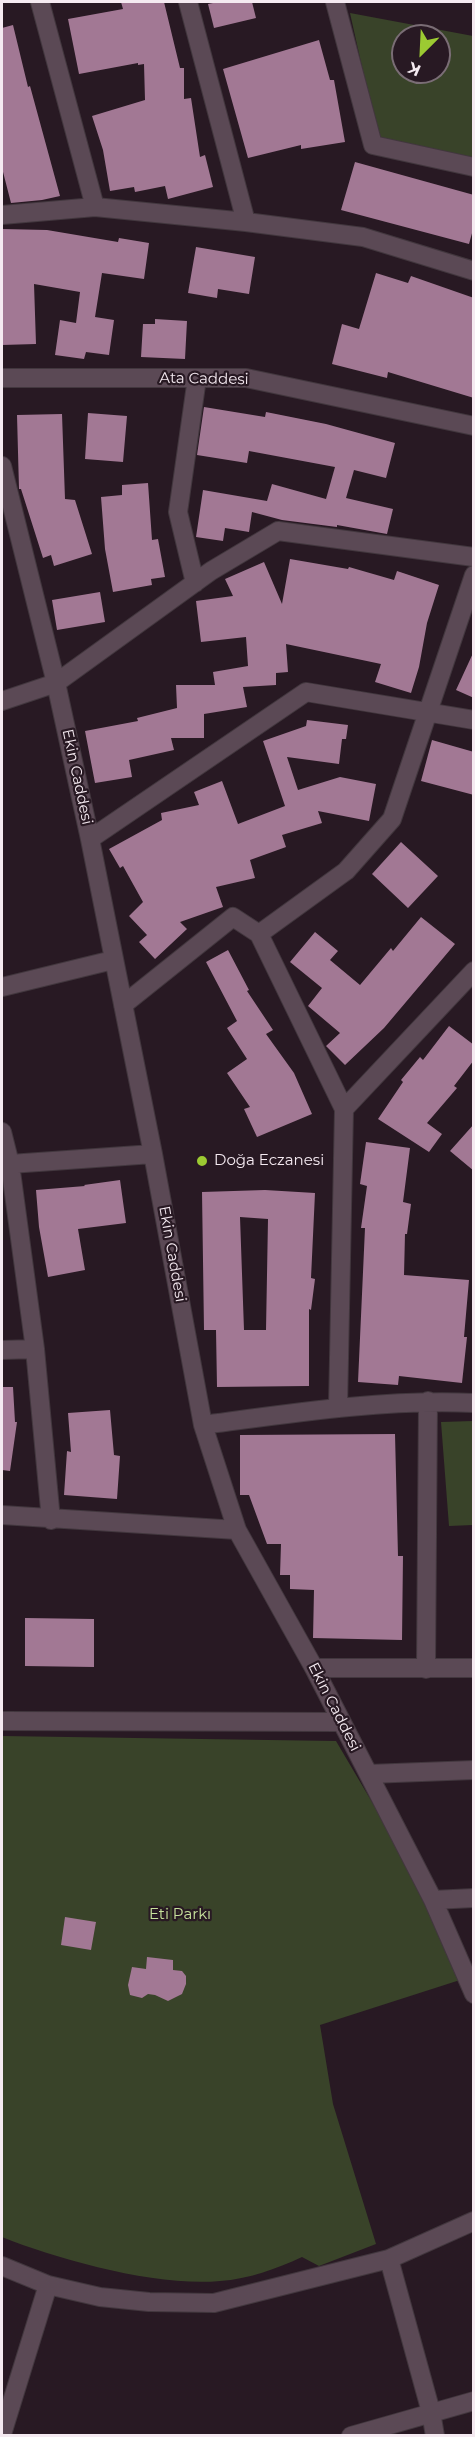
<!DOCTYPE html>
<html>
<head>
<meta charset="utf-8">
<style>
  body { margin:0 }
  #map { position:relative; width:475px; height:2437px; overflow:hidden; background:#281923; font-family:Montserrat,sans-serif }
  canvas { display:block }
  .frame { position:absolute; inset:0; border:3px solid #f5eaf1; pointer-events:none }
  .north { position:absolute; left:391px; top:24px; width:60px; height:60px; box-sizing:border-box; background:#281923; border:2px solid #7a6d75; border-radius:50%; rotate:204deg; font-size:16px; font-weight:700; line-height:24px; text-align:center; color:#f5eaf1 }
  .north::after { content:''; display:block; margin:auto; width:21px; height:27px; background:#9cca32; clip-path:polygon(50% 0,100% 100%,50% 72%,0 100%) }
</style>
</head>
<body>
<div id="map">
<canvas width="475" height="2437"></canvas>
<div class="frame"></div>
<div class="north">K</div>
</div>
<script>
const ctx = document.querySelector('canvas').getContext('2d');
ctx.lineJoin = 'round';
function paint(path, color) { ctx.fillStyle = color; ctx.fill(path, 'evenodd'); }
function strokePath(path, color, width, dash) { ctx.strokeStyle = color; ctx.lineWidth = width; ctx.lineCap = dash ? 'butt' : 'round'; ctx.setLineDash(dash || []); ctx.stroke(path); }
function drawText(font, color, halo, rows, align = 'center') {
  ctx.font = font + ' Montserrat,sans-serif'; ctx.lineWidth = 4.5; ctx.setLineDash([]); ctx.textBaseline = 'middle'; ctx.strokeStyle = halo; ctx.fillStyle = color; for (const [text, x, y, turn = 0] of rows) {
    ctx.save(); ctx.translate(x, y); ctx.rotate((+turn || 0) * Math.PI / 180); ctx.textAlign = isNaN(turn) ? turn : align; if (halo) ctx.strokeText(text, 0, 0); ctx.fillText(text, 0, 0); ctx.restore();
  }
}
const green = new Path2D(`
  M 350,13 L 473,36 L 473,161 L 378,139 ZM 403,36 L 439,36 L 439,72 L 403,72 Z
  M 473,1421 L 473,1525 L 449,1526 L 441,1422 Z
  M 2,1736 L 336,1741 L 402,1853 L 460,1980 L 320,2025 L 333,2104 L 376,2244 L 319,2266 L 302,2257 C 276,2269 249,2279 220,2281 C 158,2287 59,2260 2,2237 Z`);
const building = new Path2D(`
  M 121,2 L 164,2 L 180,68 L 184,68 L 184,99 L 191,98 L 200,157 L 205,155 L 213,187 L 168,199 L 165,186 L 135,192 L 134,187 L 110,191 L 103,150 L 92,116 L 145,100 L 144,64 L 138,65 L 138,63 L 79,74 L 68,19 L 123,9 Z
  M 218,2 L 252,2 L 256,18 L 214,28 L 208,4 Z
  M 13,25 L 28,87 L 30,86 L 60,196 L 42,200 L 11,203 L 2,168 L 2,28 Z
  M 319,40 L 330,80 L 334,80 L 345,142 L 301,149 L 301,145 L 248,158 L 223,69 Z
  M 355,162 L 474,195 L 474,226 L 469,244 L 341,210 Z
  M 2,229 L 47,230 L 118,242 L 119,238 L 149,243 L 144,279 L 102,273 L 95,317 L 114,320 L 109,355 L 86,352 L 84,359 L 55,355 L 60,320 L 76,323 L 80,292 L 34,284 L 36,344 L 2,345 Z
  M 196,247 L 255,257 L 249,294 L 218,289 L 217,298 L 188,293 Z
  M 376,273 L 408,283 L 411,276 L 474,298 L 474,398 L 388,372 L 387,378 L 332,364 L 342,324 L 359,329 Z
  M 155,319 L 187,321 L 185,359 L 141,357 L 143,324 L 155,324 Z
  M 204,407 L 265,417 L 266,412 L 326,424 L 395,443 L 386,478 L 354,470 L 346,498 L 393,509 L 387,534 L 337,525 L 337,527 L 282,520 L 252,512 L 249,532 L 225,528 L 223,541 L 196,537 L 203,490 L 267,501 L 272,484 L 326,499 L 335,467 L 249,451 L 247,463 L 197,455 Z
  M 88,413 L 127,416 L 123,462 L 85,459 Z
  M 62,414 L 65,499 L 75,500 L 92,554 L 54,566 L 51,555 L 43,558 L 21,489 L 19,489 L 17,415 Z
  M 148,483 L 152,540 L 158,539 L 165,577 L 151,579 L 152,585 L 113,592 L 105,549 L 101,497 L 122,495 L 122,485 Z
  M 290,559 L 348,569 L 349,567 L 394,580 L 397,571 L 439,585 L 427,623 L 419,667 L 411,693 L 375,682 L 381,664 L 286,644 L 288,672 L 276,673 L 276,685 L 243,687 L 247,707 L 204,714 L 204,738 L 171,738 L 174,750 L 129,760 L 132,777 L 95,783 L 85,731 L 138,721 L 137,718 L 177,708 L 176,685 L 215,685 L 213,672 L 248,666 L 246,637 L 201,642 L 196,601 L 233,596 L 225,579 L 264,562 L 282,604 Z
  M 100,592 L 105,622 L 57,630 L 52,600 Z
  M 474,651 L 474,698 L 456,690 Z
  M 307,720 L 348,725 L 346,739 L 342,739 L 339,764 L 287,757 L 298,790 L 340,777 L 376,784 L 369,821 L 318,811 L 322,823 L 282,835 L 286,847 L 250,860 L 255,878 L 216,887 L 223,907 L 180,922 L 187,929 L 155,959 L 139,942 L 147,935 L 129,916 L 143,902 L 123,866 L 120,868 L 109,849 L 162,820 L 161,813 L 199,805 L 194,792 L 222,781 L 238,824 L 285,806 L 263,741 L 306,726 Z
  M 432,740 L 474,752 L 474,795 L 421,781 Z
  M 401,842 L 438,876 L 408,908 L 372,874 Z
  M 421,917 L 455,944 L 384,1028 L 345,1065 L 326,1046 L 340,1033 L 308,1006 L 322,988 L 290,962 L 315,932 L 338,951 L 330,960 L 360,985 L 391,948 L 393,951 Z
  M 228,950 L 249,990 L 247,991 L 273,1030 L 266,1034 L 294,1073 L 312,1114 L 257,1137 L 244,1109 L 250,1107 L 227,1073 L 247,1059 L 227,1028 L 237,1021 L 206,962 Z
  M 449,1026 L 474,1045 L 474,1060 L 454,1086 L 457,1088 L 427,1123 L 442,1134 L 429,1152 L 378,1119 L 403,1082 L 401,1080 L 420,1057 L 423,1060 Z
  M 474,1124 L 474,1171 L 450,1151 Z
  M 366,1142 L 410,1148 L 403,1202 L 411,1204 L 407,1234 L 405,1234 L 404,1275 L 469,1280 L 464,1337 L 467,1337 L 462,1383 L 399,1376 L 398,1385 L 358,1382 L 365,1228 L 361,1228 L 367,1186 L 360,1184 Z
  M 120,1180 L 126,1223 L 78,1229 L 85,1270 L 48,1277 L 39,1227 L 36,1190 L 85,1186 L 84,1185 Z
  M 265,1190 L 315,1193 L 311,1278 L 315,1279 L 311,1310 L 309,1309 L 309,1386 L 217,1387 L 216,1330 L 204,1330 L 202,1192 ZM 240,1217 L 268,1219 L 266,1330 L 244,1330 Z
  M 2,1387 L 13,1387 L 15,1422 L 17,1422 L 10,1471 L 2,1470 Z
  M 110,1410 L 114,1455 L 120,1456 L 117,1499 L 64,1495 L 67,1451 L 71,1452 L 68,1413 Z
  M 395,1434 L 398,1556 L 403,1556 L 402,1640 L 313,1638 L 314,1590 L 290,1589 L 290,1575 L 280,1575 L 281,1544 L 267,1544 L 249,1495 L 240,1495 L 240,1435 Z
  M 25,1618 L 94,1619 L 94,1667 L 25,1666 Z
  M 65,1917 L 96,1922 L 91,1950 L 61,1945 Z
  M 147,1957 L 173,1960 L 173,1970 L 182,1971 L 186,1976 L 186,1984 L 182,1994 L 168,2001 L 155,1995 L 148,1994 L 142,1998 L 130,1995 L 128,1985 L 132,1967 L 146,1969 Z`);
const minor = new Path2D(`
  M 40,2 L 95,207
  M 188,2 L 246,222
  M 335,2 L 373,145 L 474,167
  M 2,215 L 95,207 L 246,222 L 363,237 L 474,271
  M 2,378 L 246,378 L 474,426
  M 2,466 L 56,683 L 90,839 L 153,1154 L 203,1425 L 237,1530 L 314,1668 L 433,1900 L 474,1994
  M 195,583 L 178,512 L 197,378
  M 2,701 L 56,683 L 211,571 L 278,531 L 474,557
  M 90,839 L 306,692 L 474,720
  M 259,934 L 346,871 L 392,819 L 474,575
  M 2,987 L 113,960
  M 123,1005 L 233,917 L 259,934 L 344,1109
  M 2,1132 L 10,1164 L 35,1349 L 51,1520
  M 10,1164 L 153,1154
  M 2,1350 L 35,1349
  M 338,1408 L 344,1109 L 474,971
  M 203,1425 C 293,1413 383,1399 474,1403
  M 2,1515 L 237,1530
  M 314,1668 L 474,1668
  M 426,1669 L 428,1401
  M 2,1721 L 341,1722
  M 369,1774 L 474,1770
  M 433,1900 L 474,1898
  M 389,2259 L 431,2412 L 435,2436
  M 2,2266 L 48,2285 L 100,2297 L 149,2302 L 214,2303 L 389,2259 L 474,2221
  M 2,2434 L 48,2285
  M 351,2436 L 474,2401`);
const markers = [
  [202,1161,6,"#9cca32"]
];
const streetNames = [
  ["Ata Caddesi",204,379,1],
  ["Ekin Caddesi",77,777,78],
  ["Ekin Caddesi",172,1254,80],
  ["Ekin Caddesi",334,1707,63]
];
const poiNames = [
  ["Doğa Eczanesi",214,1161]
];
const parkNames = [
  ["Eti Parkı",180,1915]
];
paint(green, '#394329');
paint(building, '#a27894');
strokePath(minor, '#42373e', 20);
strokePath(minor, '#5b4955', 18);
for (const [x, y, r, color] of markers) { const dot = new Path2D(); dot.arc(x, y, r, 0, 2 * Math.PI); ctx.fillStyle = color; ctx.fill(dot); strokePath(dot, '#281923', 2); }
drawText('15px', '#f5eaf1', '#281923', streetNames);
drawText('15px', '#f5eaf1', '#281923', poiNames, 'left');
drawText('15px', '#c7e29c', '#281923', parkNames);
</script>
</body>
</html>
